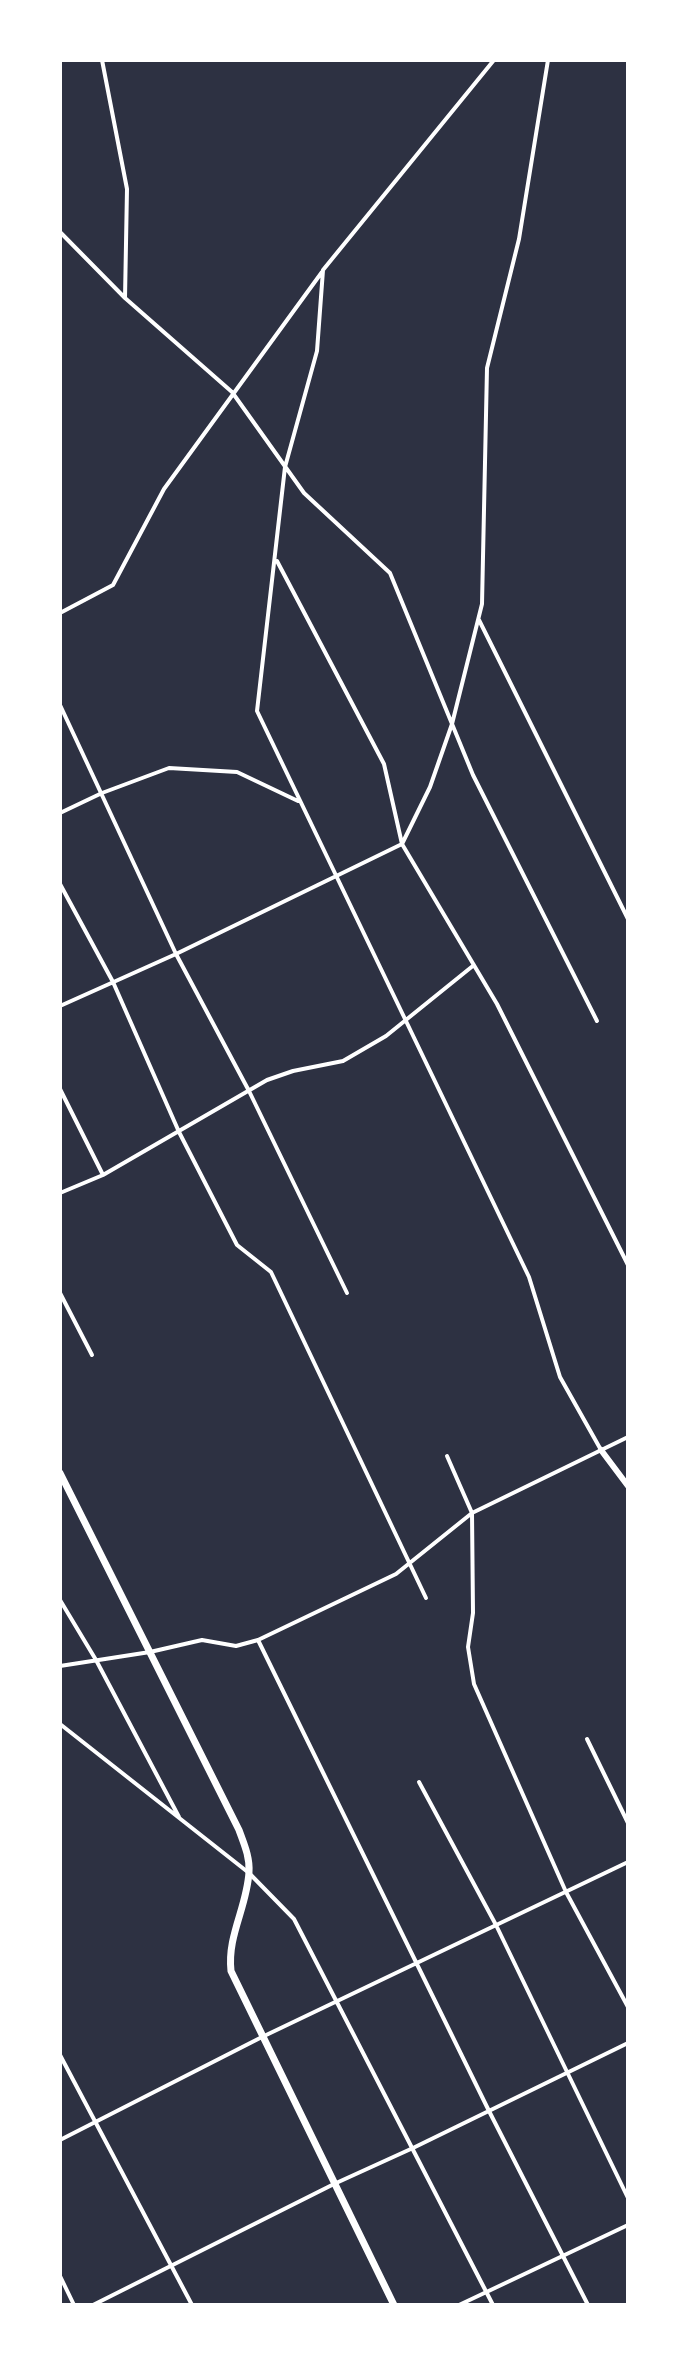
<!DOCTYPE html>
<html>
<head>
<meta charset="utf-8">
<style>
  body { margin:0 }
  #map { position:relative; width:688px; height:2365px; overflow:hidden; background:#2d3142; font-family:"Fira Sans Condensed",sans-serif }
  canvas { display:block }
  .frame { position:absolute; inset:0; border:62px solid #fff; pointer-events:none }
</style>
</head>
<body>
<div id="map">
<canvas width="688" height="2365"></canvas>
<div class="frame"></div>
</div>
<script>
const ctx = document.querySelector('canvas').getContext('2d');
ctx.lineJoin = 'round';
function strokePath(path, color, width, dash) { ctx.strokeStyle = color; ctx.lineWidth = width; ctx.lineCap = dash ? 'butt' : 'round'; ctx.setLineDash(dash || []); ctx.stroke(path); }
const minor = new Path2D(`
  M 102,60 L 127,189 L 125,298 L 232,392 L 304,493 L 390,573 L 473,775 L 597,1021
  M 494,60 L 323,270 L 317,351 L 285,467 L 257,711 L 529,1277 L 560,1377 L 601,1450
  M 60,232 L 125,298
  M 277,561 L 384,764 L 402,844 L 497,1004 L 628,1265
  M 60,613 L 113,585 L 164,489 L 322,272
  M 479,620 L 628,919
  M 60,705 L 176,954 L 249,1091 L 347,1293
  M 60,813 L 102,793 L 169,768 L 237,772 L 298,801
  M 60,884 L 113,982 L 179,1132 L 237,1245 L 271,1272 L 426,1598
  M 60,1006 L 176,954 L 402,844 L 430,787 L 452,724 L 482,604 L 487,368 L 519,239 L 548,60
  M 60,1089 L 103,1175
  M 60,1193 L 103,1175 L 267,1080 L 293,1071 L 343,1061 L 386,1036 L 474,965
  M 60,1293 L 92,1355
  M 447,1456 L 472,1513 L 473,1613 L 468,1647 L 474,1684 L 566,1892 L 628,2007
  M 60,1600 L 96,1660 L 179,1817
  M 258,1640 L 489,2111 L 588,2305
  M 60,1666 L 150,1652 L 202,1640 L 236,1646 L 258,1640 L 396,1574 L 472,1513 L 628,1437
  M 60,1724 L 249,1873 L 294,1919 L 493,2305
  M 587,1739 L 628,1823
  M 419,1782 L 496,1925 L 628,2198
  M 60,2055 L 192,2305
  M 60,2140 L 262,2037 L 628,1862
  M 60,2276 L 74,2305
  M 93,2305 L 334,2184 L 413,2148 L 628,2043
  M 459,2305 L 628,2225`);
const tertiary = new Path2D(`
  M 601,1450 L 628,1486`);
const primary = new Path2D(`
  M 60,1473 L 239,1830 C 244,1844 250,1857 249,1872 C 247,1907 227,1936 231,1971 L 394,2305`);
strokePath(minor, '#fff', 4);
strokePath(tertiary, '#fff', 6);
strokePath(primary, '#fff', 7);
</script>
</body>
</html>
